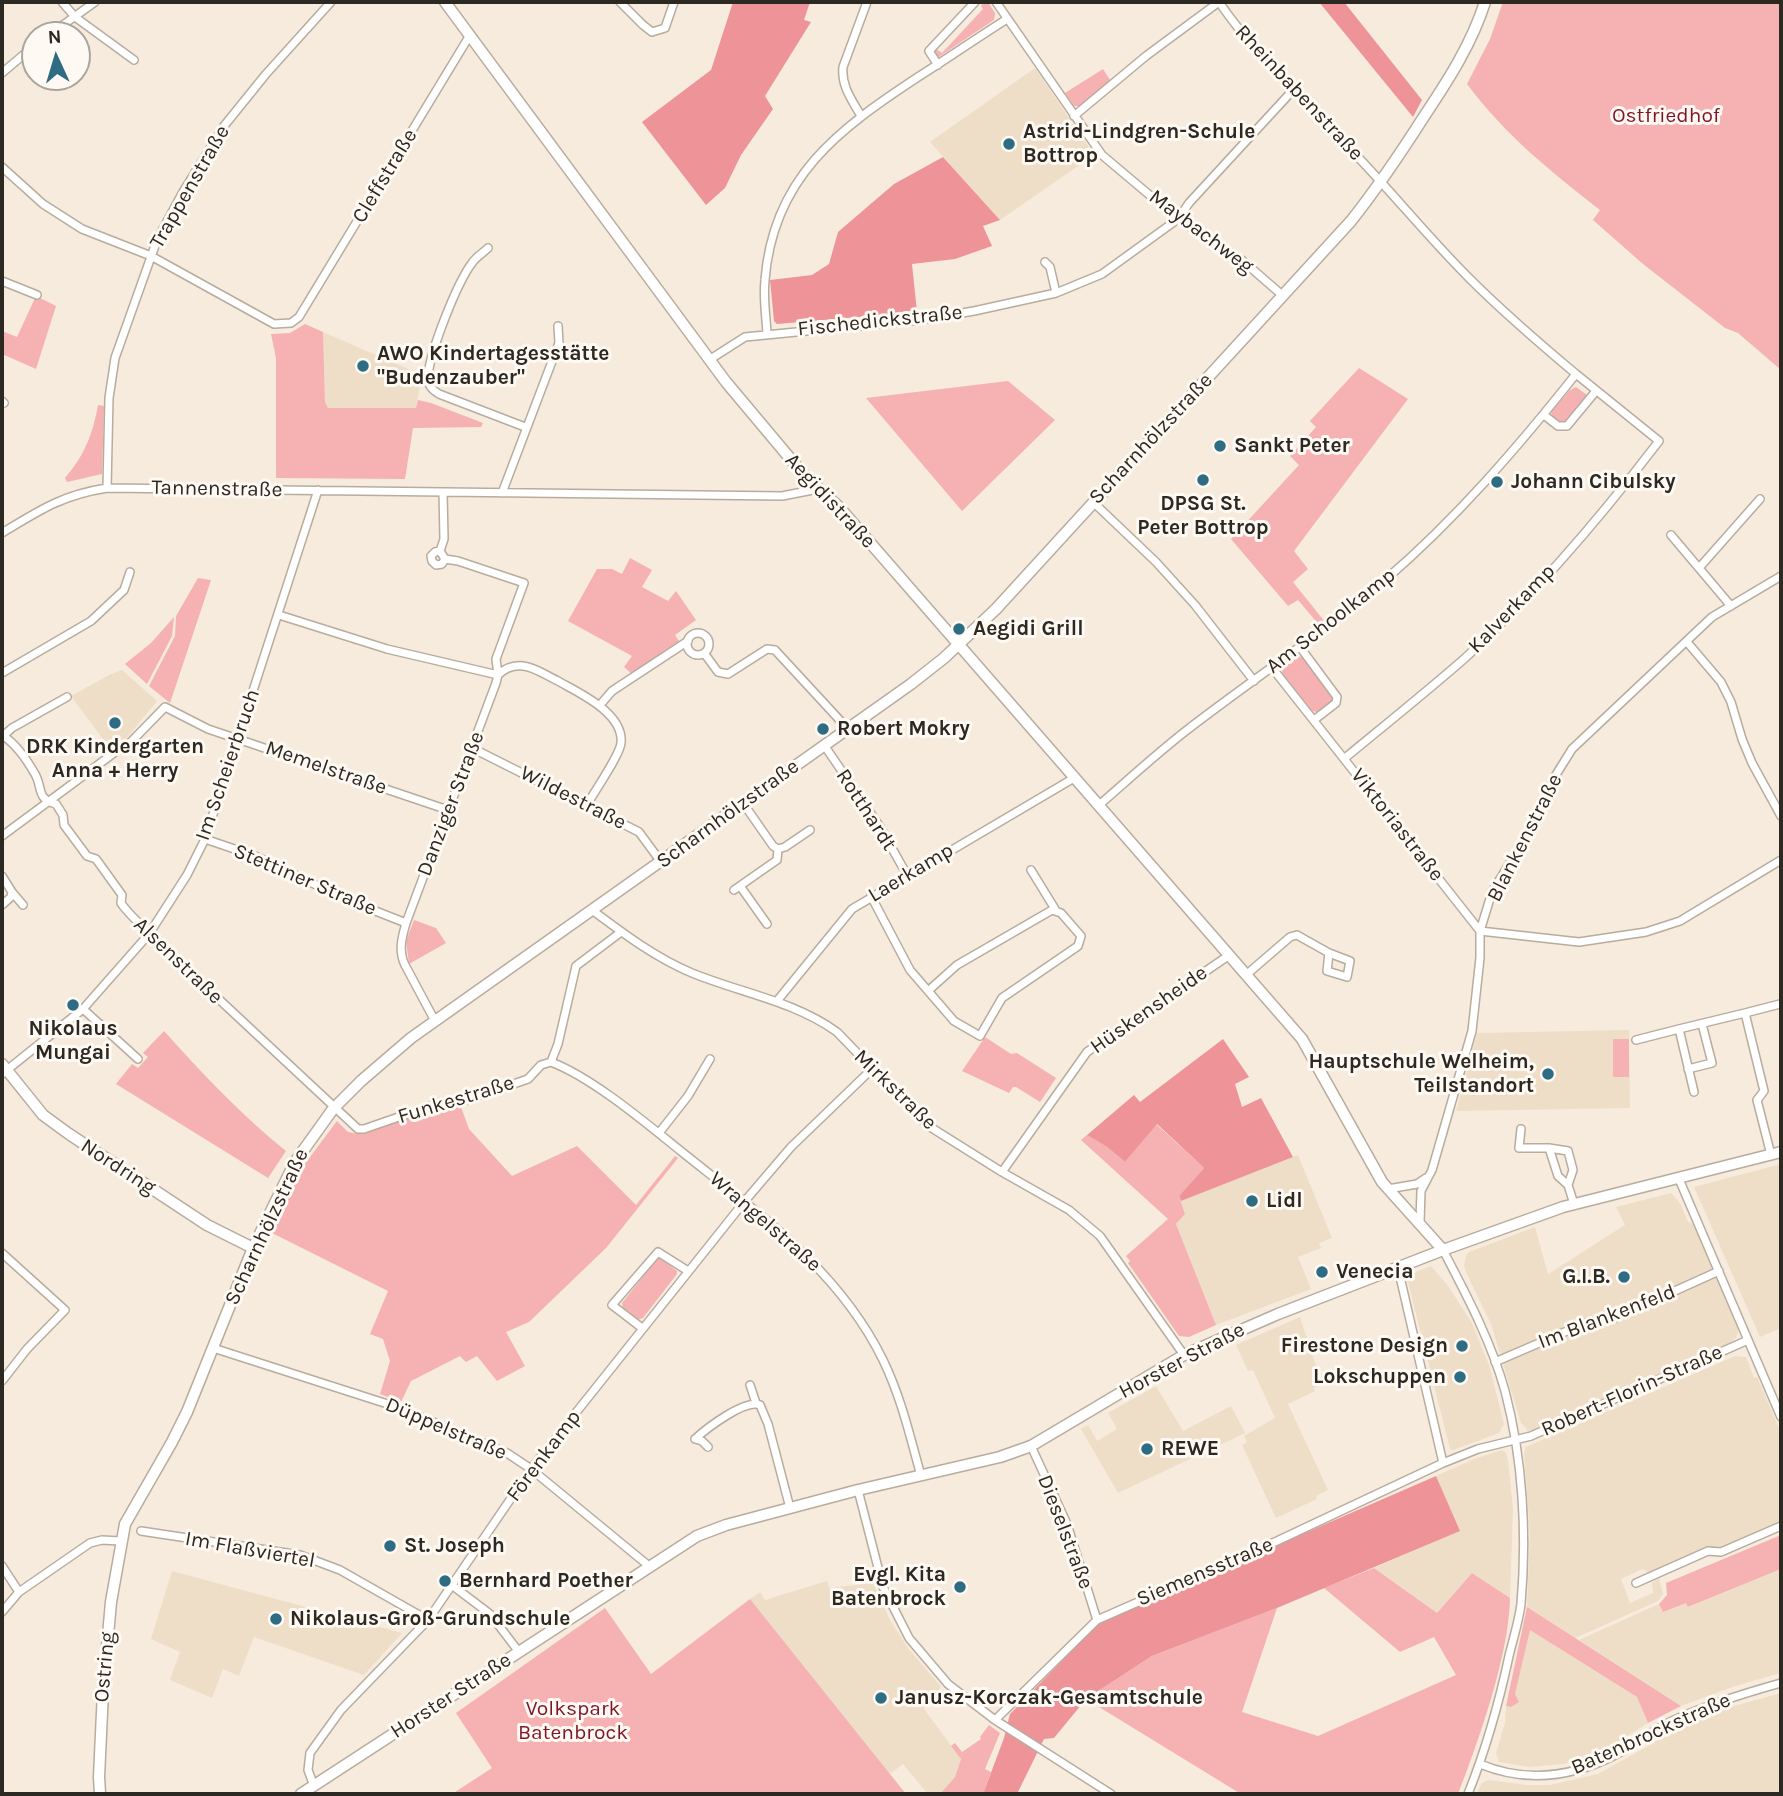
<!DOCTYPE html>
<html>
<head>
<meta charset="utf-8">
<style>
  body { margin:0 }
  #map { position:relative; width:1783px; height:1796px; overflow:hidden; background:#f6ebdc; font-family:Karla,sans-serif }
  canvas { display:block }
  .frame { position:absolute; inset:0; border:4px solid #2c2822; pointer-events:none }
  .north { position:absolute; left:21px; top:21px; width:70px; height:70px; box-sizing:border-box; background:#fef9f3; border:2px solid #aaa59f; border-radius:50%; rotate:356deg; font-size:19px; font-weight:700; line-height:28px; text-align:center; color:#2c2822 }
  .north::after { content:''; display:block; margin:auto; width:24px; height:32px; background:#2d6c82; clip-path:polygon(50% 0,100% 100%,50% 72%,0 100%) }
</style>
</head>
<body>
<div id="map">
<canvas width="1783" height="1796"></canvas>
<div class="frame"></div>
<div class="north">N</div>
</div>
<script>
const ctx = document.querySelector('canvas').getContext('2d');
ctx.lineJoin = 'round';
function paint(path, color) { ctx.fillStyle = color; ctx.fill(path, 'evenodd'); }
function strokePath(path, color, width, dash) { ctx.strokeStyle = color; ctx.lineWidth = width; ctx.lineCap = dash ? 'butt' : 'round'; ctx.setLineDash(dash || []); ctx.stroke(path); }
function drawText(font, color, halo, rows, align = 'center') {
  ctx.font = font + ' Karla,sans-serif'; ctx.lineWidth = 6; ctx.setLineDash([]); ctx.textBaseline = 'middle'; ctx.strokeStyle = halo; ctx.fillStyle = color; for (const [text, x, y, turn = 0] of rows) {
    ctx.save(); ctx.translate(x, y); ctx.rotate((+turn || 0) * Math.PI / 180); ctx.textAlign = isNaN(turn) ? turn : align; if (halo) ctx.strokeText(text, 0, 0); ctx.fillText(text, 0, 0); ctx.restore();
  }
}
const built = new Path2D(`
  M 1035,68 L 1094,155 L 1000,220 L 930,142 Z
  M 323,332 L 422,375 L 416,408 L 328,408 L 325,402 Z
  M 122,670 L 157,701 L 125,740 L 111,750 L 71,696 L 109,675 Z
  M 1629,1030 L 1630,1108 L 1456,1111 L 1477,1033 Z
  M 1298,1155 L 1332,1238 L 1319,1243 L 1321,1248 L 1298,1257 L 1311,1289 L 1216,1325 L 1176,1224 L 1185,1214 L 1181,1201 Z
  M 1781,1164 L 1781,1328 L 1760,1337 L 1694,1187 Z
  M 1671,1193 L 1680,1203 L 1688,1222 L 1693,1224 L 1739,1328 L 1736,1338 L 1727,1345 L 1535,1430 L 1526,1431 L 1527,1429 L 1521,1423 L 1491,1324 L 1466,1272 L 1464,1265 L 1466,1256 L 1469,1252 L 1535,1227 L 1548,1274 L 1625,1225 L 1616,1207 Z
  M 1431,1266 L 1448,1286 L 1472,1323 L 1489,1365 L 1504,1424 L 1499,1433 L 1453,1450 L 1450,1449 L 1407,1278 L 1409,1275 Z
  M 1300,1317 L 1322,1384 L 1314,1388 L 1315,1391 L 1288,1404 L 1328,1490 L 1316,1496 L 1317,1499 L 1276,1518 L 1242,1445 L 1247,1442 L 1244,1436 L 1275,1418 L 1253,1370 L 1248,1371 L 1236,1345 Z
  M 1735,1356 L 1746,1357 L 1754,1378 L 1757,1377 L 1781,1433 L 1781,1521 L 1717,1550 L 1708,1547 L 1650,1573 L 1643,1569 L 1621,1579 L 1630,1603 L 1653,1593 L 1652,1583 L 1659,1578 L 1663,1594 L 1658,1601 L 1575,1638 L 1527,1607 L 1530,1533 L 1524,1453 L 1526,1447 Z
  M 1156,1386 L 1183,1431 L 1231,1406 L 1245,1433 L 1118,1493 L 1081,1429 L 1088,1425 L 1097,1441 L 1117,1429 L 1108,1413 Z
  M 1502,1450 L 1506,1453 L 1508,1461 L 1513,1508 L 1510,1598 L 1472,1573 L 1437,1613 L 1374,1568 L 1459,1531 L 1436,1476 L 1474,1459 Z
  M 1781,1569 L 1781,1673 L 1735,1686 L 1681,1706 L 1579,1640 L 1659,1604 L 1663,1612 L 1686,1602 L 1689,1607 Z
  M 172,1571 L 402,1633 L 364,1675 L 254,1637 L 239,1676 L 223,1669 L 212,1698 L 170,1680 L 180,1652 L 151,1639 Z
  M 827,1581 L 829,1588 L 873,1583 L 890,1620 L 908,1648 L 941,1687 L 924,1709 L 961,1759 L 955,1777 L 940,1794 L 928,1794 L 903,1764 L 890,1774 L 750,1599 L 760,1592 L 765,1600 Z
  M 1529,1629 L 1637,1697 L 1648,1723 L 1598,1754 L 1564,1764 L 1529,1767 L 1499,1762 L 1496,1753 L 1505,1723 L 1506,1706 L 1509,1707 L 1515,1694 Z
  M 1781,1693 L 1781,1794 L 1476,1794 L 1482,1783 L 1489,1780 L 1527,1785 L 1550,1785 L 1598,1774 L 1684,1726 L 1731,1707 Z`);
const green = new Path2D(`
  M 984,2 L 988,2 L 995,13 L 994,20 L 937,58 L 933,51 L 936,49 L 942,53 L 983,9 L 981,6 Z
  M 1503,2 L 1781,2 L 1781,370 L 1738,333 L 1725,328 L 1643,264 L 1593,220 L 1600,210 C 1548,169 1507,137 1467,84 L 1490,39 Z
  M 1103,69 L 1110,80 L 1082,106 L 1074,106 L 1065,93 Z
  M 36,296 L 56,306 L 36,369 L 2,354 L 2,331 L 17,337 Z
  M 305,324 L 323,332 L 325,402 L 328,408 L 416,408 L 418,400 L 431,403 L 483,423 L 481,427 L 413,428 L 405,479 L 276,478 L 276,358 L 271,334 L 290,333 Z
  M 1359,368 L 1408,399 L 1294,551 L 1308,569 L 1293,582 L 1325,622 L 1320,626 L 1298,600 L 1288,606 L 1231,539 L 1299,465 L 1290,456 L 1316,427 L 1310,421 Z
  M 1008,381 L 1055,420 L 962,511 L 866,398 Z
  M 1576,387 L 1587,395 L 1566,421 L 1559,423 L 1553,418 L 1551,412 L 1570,390 Z
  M 98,405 L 104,406 L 102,474 L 67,482 L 65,478 C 84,456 93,434 98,405 Z
  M 630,558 L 652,570 L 642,587 L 668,601 L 676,591 L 696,620 L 675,635 L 679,641 L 632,674 L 624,667 L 632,656 L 568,621 L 597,569 L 612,569 L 622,574 Z
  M 198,578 L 211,580 L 170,703 L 149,686 L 175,636 L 176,616 Z
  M 174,617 L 172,636 L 147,684 L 125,664 L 151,643 Z
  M 1297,656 L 1303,657 L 1334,699 L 1317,712 L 1312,711 L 1282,673 L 1283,667 Z
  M 414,920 L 436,928 L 446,943 L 409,964 L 406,941 Z
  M 164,1031 C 202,1073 241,1115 286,1151 L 268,1178 L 116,1084 L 132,1064 L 138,1068 L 148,1057 L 143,1053 Z
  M 985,1037 L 1011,1054 L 1017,1053 L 1056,1078 L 1040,1102 L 1016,1087 L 1013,1087 L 1009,1093 L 962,1071 Z
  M 1613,1039 L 1629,1039 L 1629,1077 L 1613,1077 Z
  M 461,1107 L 469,1129 L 512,1176 L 577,1146 L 636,1205 L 675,1156 L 678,1158 L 606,1248 L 529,1322 L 506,1332 L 525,1366 L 497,1381 L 477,1356 L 466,1362 L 460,1356 L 411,1381 L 401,1402 L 380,1394 L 390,1361 L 383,1339 L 370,1334 L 388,1291 L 270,1232 L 304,1165 L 337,1121 L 348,1132 L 359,1134 L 440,1108 Z
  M 1156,1124 L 1204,1168 L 1179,1196 L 1185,1214 L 1176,1224 L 1216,1325 L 1189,1337 L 1179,1336 L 1128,1263 L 1130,1261 L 1126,1256 L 1168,1219 L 1081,1140 L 1087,1135 L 1107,1147 L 1125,1162 Z
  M 659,1257 L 677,1271 L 677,1274 L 643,1318 L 637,1320 L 623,1309 L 622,1303 Z
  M 1781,1535 L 1781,1569 L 1688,1607 L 1686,1603 L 1663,1612 L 1659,1604 L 1667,1595 L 1666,1583 Z
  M 1374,1568 L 1437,1613 L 1472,1573 L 1510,1598 C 1509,1655 1479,1740 1458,1794 L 1241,1794 L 1086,1699 L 1152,1656 L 1277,1608 L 1242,1712 L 1318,1736 L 1456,1675 L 1434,1637 L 1400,1652 L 1324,1588 Z
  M 750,1599 L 906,1794 L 452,1794 L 492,1768 L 456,1713 L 605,1608 L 651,1674 Z
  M 1527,1607 L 1681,1706 L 1648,1723 L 1637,1697 L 1530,1630 L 1515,1694 L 1519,1702 L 1511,1707 L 1506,1706 Z
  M 989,1725 L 1000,1733 L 985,1769 L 991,1772 L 983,1794 L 940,1794 L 955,1777 L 961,1759 L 951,1746 L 955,1743 L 962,1752 L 981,1739 L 980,1737 Z`);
const forest = new Path2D(`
  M 733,2 L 810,2 L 804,20 L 811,22 L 765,96 L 773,109 L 741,155 L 725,188 L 706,205 L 642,122 L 711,70 Z
  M 1319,2 L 1344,2 L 1422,100 L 1413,117 Z
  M 943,157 L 1000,220 L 983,226 L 992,246 L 955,259 L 912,264 L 917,312 L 777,324 L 774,321 L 770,280 L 812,275 L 829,264 L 838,232 L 894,184 Z
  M 1223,1039 L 1249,1077 L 1235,1084 L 1242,1107 L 1261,1098 L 1293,1157 L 1181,1201 L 1179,1196 L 1204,1168 L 1157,1124 L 1125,1162 L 1107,1147 L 1087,1135 L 1134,1095 L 1140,1102 Z
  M 1436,1476 L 1460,1531 L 1277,1608 L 1152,1656 L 1086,1699 L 1054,1738 L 1044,1739 L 1017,1794 L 983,1794 L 1004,1738 L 1010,1714 L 1100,1622 Z`);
const street = new Path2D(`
  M 62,2 L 75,17 L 134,60
  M 620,2 L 643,25 L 652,32 L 665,28 L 674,2
  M 996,2 L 1102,155 L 1178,219 L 1243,261 L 1282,295
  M 49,35 L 95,2
  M 938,65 L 929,51 L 975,2
  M 2,73 L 35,45
  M 861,116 C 852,100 841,86 843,67 L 867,2
  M 1074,116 L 1146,56 L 1219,2
  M 2,167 L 43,204 L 82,229 L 151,256 L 274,324 L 291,323 L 299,317 L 470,35
  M 488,248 C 483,253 476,257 472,263 C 457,283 430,351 428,376 C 427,385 432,390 439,394 L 525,427
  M 1045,262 L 1050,267 L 1056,293
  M 2,281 L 37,295
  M 767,333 C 766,316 763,297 765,280 C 773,177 839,129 918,77 C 948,58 977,38 1007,19
  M 709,360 L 745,337 L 920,320 L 974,311 L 1056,293 L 1102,274 L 1178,219 L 1189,203 L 1294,89
  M 2,401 L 4,403
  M 1544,415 L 1558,426 L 1567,426 L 1596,391
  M 107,488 L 109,398 L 115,358 L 157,240 L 183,192 L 224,126 L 266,74 L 331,2
  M 502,493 L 559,343 L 558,326
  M 1093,502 L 1156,562 L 1195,605 L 1254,681
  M 2,533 C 40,510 62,495 107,488 L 782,496 L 818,489
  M 1671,535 L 1731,606
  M 440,551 L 435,552 L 431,556 L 432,561 L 436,565 L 442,564 L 445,559 L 440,551 L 444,539 L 443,492
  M 1699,568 L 1760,499
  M 279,615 L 387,649 L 498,675
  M687 644a11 11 0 1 1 22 0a11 11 0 1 1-22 0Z
  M 1687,642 L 1721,682 L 1731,702 L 1742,739 L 1752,763 L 1781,816
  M 1300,647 L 1337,697 L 1336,703 L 1314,720
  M 704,653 L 718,672 L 728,674 L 767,649 L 775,650 L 847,728
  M 1273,669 L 1480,931 L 1579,942 L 1646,932 L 1680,921 L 1781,860
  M 2,673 L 91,621 L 124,590 L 130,572
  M 498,675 C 505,668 513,665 523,666 C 535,667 547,676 558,681 C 579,693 624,713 621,743 C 620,755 594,792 587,805
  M 600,705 L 612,691 L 688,641
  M 2,735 C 15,743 27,760 35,774 C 43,788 36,799 56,804 L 63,815 L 64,825 L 87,856 L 96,859 L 122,895 L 121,903 C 129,915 140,923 149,934 L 358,1129 L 364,1129 L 442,1102 L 460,1102 L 499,1089 L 528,1079 L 541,1065 L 551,1062 L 558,1044 L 576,966 L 621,932
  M 2,737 L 12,728 L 67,697
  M 824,745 L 880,827 L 907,875
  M 472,748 L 639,832 L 661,862
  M 1345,758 C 1385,725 1425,693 1464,659 C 1536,594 1600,518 1659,441 L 1576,374
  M 1098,806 C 1128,780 1156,754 1187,730 C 1253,679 1322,634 1385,580 C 1456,519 1518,447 1576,374 C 1539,343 1503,312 1469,278 C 1430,239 1395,196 1357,156 C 1310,106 1258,59 1219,2
  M 2,836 L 118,750 L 126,747 L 165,707 L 208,729 L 448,810
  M 205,839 L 255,856 L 350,901 L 406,923
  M 778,849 L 785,847 L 810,830
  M 1031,870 L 1055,909
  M 2,876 L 12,892 L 11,897 L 2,905
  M 740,886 L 767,924
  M 734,890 L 777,860 L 778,849 L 773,846 L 743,803
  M 12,892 L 23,905
  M 871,896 L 910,970 L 954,1021 L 980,1036 L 1002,998 L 1078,946 L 1081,936 L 1061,913 L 1052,910 L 957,965 L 928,991
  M 592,910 C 624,934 656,958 692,973 C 741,993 794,1001 837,1032 L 927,1125 L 1002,1172 L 1069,1210 L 1100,1236 L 1184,1355
  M 1246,975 L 1290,937 L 1297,935 L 1329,953 L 1350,961 L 1347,977 L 1327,971 L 1329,953
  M 777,1001 L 852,909 L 1074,778
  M 83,1009 L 138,1059
  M 1745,1013 L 1780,1004
  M 435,1021 L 405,965 C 398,951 402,937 406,923 L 496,683 L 498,675 L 496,659 L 524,583 L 458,561 L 445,559
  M 1636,1040 L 1679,1029
  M 551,1062 C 593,1078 647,1124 682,1152 C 758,1213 839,1270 883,1360 C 901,1397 910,1436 921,1476
  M 1688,1069 L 1712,1063 L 1702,1024
  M 2,1074 L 83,1009 L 149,934 L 187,875 L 205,839 L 318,490
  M 1694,1092 L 1679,1029 L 1745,1013 L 1764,1091 L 1757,1100 L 1771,1155
  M 1521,1129 L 1519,1148 L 1549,1148
  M 659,1133 L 688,1096 L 710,1059
  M 1002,1172 L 1087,1052 L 1228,956
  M 1679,1179 L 1781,1417
  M 1568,1185 L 1558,1176 L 1549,1148 L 1568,1151 L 1573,1170 L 1568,1185 L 1574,1204
  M 1388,1189 L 1417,1184 L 1426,1178
  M 1420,1222 L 1421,1191 L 1432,1170 L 1472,1031 L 1480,958 L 1480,931 L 1492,892 L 1534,824 L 1554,778 L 1572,749 L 1712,617 L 1781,576
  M 1443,1250 C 1467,1296 1491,1341 1505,1391 C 1523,1459 1527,1535 1521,1604 C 1519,1621 1513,1639 1509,1656 C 1499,1703 1486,1749 1468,1794
  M 2,1253 L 65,1310 L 27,1349 L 2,1381
  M 1398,1268 L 1443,1463
  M 642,1328 L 612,1305 L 658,1252 L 688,1271
  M 213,1348 L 400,1408 L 507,1453 L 531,1469 L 649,1566
  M 1495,1362 L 1588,1322 L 1615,1318 L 1719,1271
  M 750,1385 L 756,1403
  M 1031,1446 L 1067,1524 L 1097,1620
  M 708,1447 L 702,1441 L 695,1439 C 707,1428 745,1399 760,1405 L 768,1424 L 790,1508
  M 858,1490 L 883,1587 L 909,1638 L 948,1684 L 995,1720 L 1111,1794
  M 141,1531 L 300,1555 L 340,1570 L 428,1620
  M 2,1566 L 19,1592
  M 1636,1583 L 1708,1551 L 1721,1552 L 1781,1526
  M 453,1586 L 490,1614 L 519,1652
  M 2,1612 L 19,1592 L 90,1543 L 102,1540 L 120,1541
  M 995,1720 L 1097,1620 L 1277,1541 L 1443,1463 L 1478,1449 L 1531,1436 L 1748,1340
  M 1480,1764 C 1528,1784 1574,1777 1619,1753 C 1638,1742 1655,1729 1674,1720 C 1709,1704 1745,1693 1781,1683
  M 314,1786 L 308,1770 L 310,1753 L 341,1710 L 428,1620 L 531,1469 L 744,1202 L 791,1147 L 872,1069`);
const secondary = new Path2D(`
  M 445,2 L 726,382 L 804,475 L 839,507 L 1302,1039 L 1382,1182 L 1443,1250
  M 2,1064 L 43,1115 L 69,1134 L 207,1225 L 253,1248
  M 100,1794 L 99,1777 L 103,1691 L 111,1602 L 125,1524 L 172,1442 L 187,1412 L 253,1248 L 295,1162 L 333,1109 L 361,1081 L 411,1038 L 911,684 L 944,658 L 996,609 L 1351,221 C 1378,187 1402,151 1425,115 C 1449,79 1472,43 1485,2
  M 301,1794 L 697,1536 L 726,1525 L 858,1490 L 1000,1457 L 1031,1446 L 1184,1355 L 1278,1314 L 1443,1250 L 1563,1207 L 1781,1152`);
const markers = [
  [1009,144,7,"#2d6c82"],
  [363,366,7,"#2d6c82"],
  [1220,446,7,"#2d6c82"],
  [1203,480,7,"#2d6c82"],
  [1497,482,7,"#2d6c82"],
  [959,629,7,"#2d6c82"],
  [115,723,7,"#2d6c82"],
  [823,729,7,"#2d6c82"],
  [73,1005,7,"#2d6c82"],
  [1548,1074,7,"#2d6c82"],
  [1252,1201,7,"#2d6c82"],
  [1322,1272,7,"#2d6c82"],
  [1624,1277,7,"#2d6c82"],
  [1462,1346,7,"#2d6c82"],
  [1460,1377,7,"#2d6c82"],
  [1147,1449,7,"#2d6c82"],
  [390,1546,7,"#2d6c82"],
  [445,1581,7,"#2d6c82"],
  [960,1587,7,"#2d6c82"],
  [276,1619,7,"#2d6c82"],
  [881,1698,7,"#2d6c82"]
];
const streetNames = [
  ["Rheinbabenstraße",1299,93,47],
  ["Cleffstraße",385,176,-59],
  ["Trappenstraße",190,187,-60],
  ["Maybachweg",1201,232,37],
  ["Fischedickstraße",880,321,-6],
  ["Scharnhölzstraße",1151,439,-47],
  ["Tannenstraße",217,489,1],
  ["Aegidistraße",830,501,47],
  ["Kalverkamp",1512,609,-46],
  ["Am Schoolkamp",1331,621,-38],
  ["Im Scheierbruch",228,765,-71],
  ["Memelstraße",326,768,19],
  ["Wildestraße",573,798,27],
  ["Danziger Straße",451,804,-69],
  ["Rotthardt",866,810,57],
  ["Scharnhölzstraße",728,814,-36],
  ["Viktoriastraße",1397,825,52],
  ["Blankenstraße",1525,838,-63],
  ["Laerkamp",911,873,-31],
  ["Stettiner Straße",305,880,23],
  ["Alsenstraße",178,961,44],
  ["Hüskensheide",1149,1010,-35],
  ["Mirkstraße",895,1090,44],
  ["Funkestraße",456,1100,-17],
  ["Nordring",118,1167,33],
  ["Wrangelstraße",765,1222,41],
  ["Scharnhölzstraße",267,1227,-65],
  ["Im Blankenfeld",1607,1317,-21],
  ["Horster Straße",1182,1361,-28],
  ["Robert-Florin-Straße",1632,1391,-24],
  ["Düppelstraße",446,1429,23],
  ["Förenkamp",544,1456,-53],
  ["Dieselstraße",1065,1532,69],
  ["Im Flaßviertel",250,1550,10],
  ["Siemensstraße",1205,1572,-23],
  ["Ostring",105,1667,-85],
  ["Horster Straße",451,1696,-33],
  ["Batenbrockstraße",1651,1734,-24]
];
const parkNames = [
  ["Ostfriedhof",1666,116],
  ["Volkspark",573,1709],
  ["Batenbrock",573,1733]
];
const poiNames = [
  ["Astrid-Lindgren-Schule",1023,132],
  ["Bottrop",1023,156],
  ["AWO Kindertagesstätte",377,354],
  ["\"Budenzauber\"",377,378],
  ["Sankt Peter",1234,446],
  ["Johann Cibulsky",1511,482],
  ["DPSG St.",1203,504,"center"],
  ["Peter Bottrop",1203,528,"center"],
  ["Aegidi Grill",973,629],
  ["Robert Mokry",837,729],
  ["DRK Kindergarten",115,747,"center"],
  ["Anna + Herry",115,771,"center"],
  ["Nikolaus",73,1029,"center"],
  ["Mungai",73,1053,"center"],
  ["Hauptschule Welheim,",1534,1062,"right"],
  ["Teilstandort",1534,1086,"right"],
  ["Lidl",1266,1201],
  ["Venecia",1336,1272],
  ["G.I.B.",1610,1277,"right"],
  ["Firestone Design",1448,1346,"right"],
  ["Lokschuppen",1446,1377,"right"],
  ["REWE",1161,1449],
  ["St. Joseph",404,1546],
  ["Evgl. Kita",946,1575,"right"],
  ["Batenbrock",946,1599,"right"],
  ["Bernhard Poether",459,1581],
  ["Nikolaus-Groß-Grundschule",290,1619],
  ["Janusz-Korczak-Gesamtschule",895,1698]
];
paint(built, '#eedec8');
paint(green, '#f6b1b3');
paint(forest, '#ee9498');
strokePath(street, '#b7ac9e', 10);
strokePath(secondary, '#b7ac9e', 13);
strokePath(street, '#fff', 7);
strokePath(secondary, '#fff', 10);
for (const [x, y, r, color] of markers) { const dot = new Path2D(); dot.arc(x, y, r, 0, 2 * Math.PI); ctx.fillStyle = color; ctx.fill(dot); strokePath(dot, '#fef9f3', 2.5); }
drawText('21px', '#2c2822', '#fef9f3', streetNames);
drawText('21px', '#7e1528', '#fef9f3', parkNames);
drawText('bold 21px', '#2c2822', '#fef9f3', poiNames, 'left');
</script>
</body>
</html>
